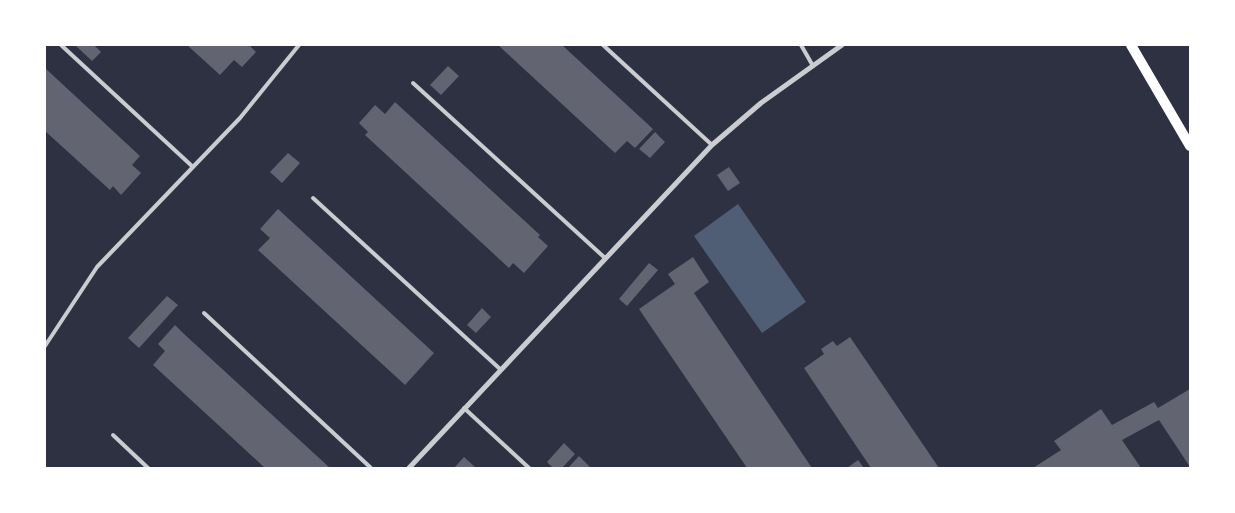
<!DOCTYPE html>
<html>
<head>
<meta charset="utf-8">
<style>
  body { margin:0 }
  #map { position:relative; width:1235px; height:513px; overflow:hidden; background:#2d3142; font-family:Mulish,sans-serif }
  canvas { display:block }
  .frame { position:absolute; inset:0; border:46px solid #fff; pointer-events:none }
</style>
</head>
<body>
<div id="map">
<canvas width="1235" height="513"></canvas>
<div class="frame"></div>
</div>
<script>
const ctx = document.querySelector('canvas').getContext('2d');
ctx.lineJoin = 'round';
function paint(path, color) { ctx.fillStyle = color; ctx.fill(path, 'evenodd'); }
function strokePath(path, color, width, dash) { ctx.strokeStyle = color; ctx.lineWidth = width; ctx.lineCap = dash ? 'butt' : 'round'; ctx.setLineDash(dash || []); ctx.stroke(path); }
const water = new Path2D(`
  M 738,204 L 806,302 L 762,333 L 694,236 Z`);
const building = new Path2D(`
  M 75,45 L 94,45 L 101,52 L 92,61 Z
  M 187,45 L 249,45 L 256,52 L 242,67 L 234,60 L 220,75 Z
  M 498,45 L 562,45 L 653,129 L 635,148 L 627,141 L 615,153 Z
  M 448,66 L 459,76 L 441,95 L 430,85 Z
  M 45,68 L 140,156 L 132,165 L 141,173 L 121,195 L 113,186 L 110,190 L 45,131 Z
  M 395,102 L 540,235 L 538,237 L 548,246 L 524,273 L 513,263 L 509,268 L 365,135 L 368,132 L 359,123 L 375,105 L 385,114 Z
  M 655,132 L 665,142 L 650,158 L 639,149 Z
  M 288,153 L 300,163 L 282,183 L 270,172 Z
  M 729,167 L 740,183 L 728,191 L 717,175 Z
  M 278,209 L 434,353 L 405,385 L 258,250 L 270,238 L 260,229 Z
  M 693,257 L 709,282 L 694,293 L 812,468 L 747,468 L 639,309 L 675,284 L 668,274 Z
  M 649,263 L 658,270 L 627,306 L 619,299 Z
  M 167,296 L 178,305 L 139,348 L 128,338 Z
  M 482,308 L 491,317 L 476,333 L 467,325 Z
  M 175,325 L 183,333 L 330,468 L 265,468 L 153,365 L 165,351 L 158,344 Z
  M 850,337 L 939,468 L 871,468 L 804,368 L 824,354 L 821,349 L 833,341 L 837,346 Z
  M 1190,389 L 1190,467 L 1159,420 L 1122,440 L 1141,468 L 1033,468 L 1061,450 L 1054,441 L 1101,409 L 1112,425 L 1154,402 L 1158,408 Z
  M 564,443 L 575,454 L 562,468 L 553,468 L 547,462 Z
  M 579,456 L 590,467 L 568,468 Z
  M 464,457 L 475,467 L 454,468 Z
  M 858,460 L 864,468 L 847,468 Z`);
const service = new Path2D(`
  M 61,45 L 193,167
  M 603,45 L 712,145
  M 801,45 L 813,66
  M 413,83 L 605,258
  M 313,198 L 500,369
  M 204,313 L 371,468
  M 45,346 L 97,267 L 240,118 L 299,45
  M 464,408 L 529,468
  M 113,435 L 148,468`);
const minor = new Path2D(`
  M 409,468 L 712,145 L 761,103 L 842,45`);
const secondary = new Path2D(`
  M 1131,45 L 1190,146`);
paint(water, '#4f5d75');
paint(building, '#626471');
strokePath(service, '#caccd0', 4);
strokePath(minor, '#caccd0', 5);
strokePath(secondary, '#fff', 10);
</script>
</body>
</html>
